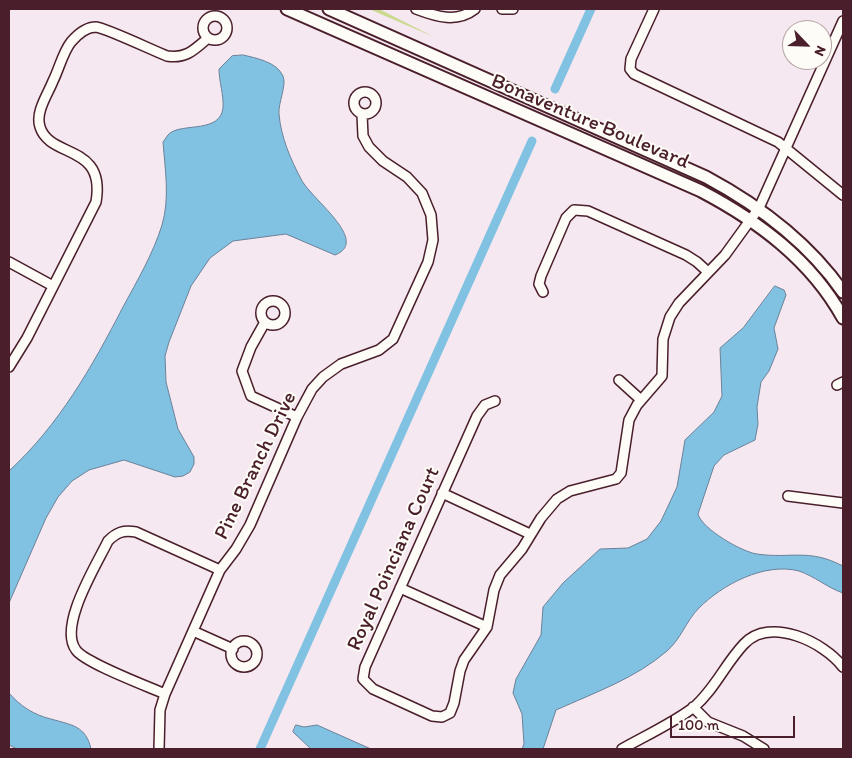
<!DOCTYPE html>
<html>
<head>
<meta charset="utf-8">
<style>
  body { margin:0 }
  #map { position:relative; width:852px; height:758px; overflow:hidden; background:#f6e8f0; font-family:Itim,sans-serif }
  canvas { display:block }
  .frame { position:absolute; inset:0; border:10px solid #4a1f2b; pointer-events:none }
  .north { position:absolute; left:782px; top:20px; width:50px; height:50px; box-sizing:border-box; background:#fdfcf7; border:1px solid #b5a4a5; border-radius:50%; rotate:114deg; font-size:14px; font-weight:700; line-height:20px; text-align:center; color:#4a1f2b }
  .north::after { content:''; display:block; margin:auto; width:18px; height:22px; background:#4a1f2b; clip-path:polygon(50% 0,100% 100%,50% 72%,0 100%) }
  .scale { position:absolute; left:670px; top:716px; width:125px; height:22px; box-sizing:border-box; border:2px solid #4a1f2b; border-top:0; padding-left:6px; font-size:15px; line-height:18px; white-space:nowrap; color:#4a1f2b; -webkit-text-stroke:4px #fdfcf7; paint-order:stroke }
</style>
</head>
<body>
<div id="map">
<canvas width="852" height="758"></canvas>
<div class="frame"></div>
<div class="north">N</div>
<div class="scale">100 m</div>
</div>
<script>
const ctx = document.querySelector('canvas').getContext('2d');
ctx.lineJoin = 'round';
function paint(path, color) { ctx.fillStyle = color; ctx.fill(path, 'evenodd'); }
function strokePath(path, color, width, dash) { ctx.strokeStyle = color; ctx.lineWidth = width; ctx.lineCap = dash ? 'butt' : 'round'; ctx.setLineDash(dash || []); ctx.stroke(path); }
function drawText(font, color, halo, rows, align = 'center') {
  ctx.font = font + ' Itim,sans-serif'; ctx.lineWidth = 4; ctx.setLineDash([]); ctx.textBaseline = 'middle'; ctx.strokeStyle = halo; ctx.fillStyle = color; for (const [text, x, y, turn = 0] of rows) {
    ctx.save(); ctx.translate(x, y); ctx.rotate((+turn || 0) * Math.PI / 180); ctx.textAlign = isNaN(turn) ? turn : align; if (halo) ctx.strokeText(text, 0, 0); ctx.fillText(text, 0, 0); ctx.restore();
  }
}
const green = new Path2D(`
  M 369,9 L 379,9 L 434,37 Z`);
const water = new Path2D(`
  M 243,55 C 256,58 277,62 283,76 C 287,85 278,103 279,114 C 281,137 290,158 301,179 C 310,198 371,241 335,255 L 286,234 L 233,241 L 210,258 L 191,286 L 169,342 L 165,356 L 166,382 L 178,429 L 194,457 L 194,464 L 190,472 L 183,476 L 175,477 L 124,460 L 89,470 L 72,481 L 58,497 L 46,518 L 9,603 L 9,471 C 59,425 92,367 123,307 C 137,281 153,254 162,225 C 170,198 165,169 163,142 C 165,140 167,135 170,133 C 184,123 220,133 223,108 C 224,95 219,82 219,69 L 232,56 Z
  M 775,286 L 784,290 L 786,295 L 774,328 L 778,349 L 769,371 L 761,382 L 757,407 L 758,424 L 755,440 L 724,455 L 714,466 L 698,514 C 702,529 742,552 757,554 C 791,559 808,548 843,566 L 843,593 C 828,588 814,576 799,571 C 764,562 722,585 699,608 C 686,621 681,639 667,651 C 636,678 594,693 556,710 L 543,749 L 522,749 L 524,744 L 522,714 L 513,693 L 516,679 L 541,635 L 543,607 L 563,583 L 600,549 L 628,548 L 647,539 L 661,521 L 677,487 L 685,440 L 714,412 L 722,396 L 720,348 L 743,328 Z
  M 9,693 C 20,706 34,715 51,719 C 72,725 86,726 91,749 L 17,749 L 9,745 Z
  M 296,725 L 304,727 L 317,725 L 371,749 L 311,749 L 293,732 Z`);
const canal = new Path2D(`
  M 555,89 L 591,9
  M 260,749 L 532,141`);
const minor = new Path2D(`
  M 416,9 C 437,17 457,23 475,9
  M 502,9 L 513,9
  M 654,9 L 631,59 L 630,69 L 634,74 L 778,142 L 843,195
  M203 28a12 12 0 1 1 24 0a12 12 0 1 1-24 0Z
  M354 103a11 11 0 1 1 22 0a11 11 0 1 1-22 0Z
  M 9,262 L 53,286
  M 543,292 L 539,284 L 541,276 L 566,218 L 574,210 L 588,211 L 686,255 L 697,262 L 708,272
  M261 313a12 12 0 1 1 24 0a12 12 0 1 1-24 0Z
  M 265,322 L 251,347 L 242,371 L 251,396 L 297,417
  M 9,367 L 27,338 L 96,202 C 106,143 50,159 40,127 C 35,112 48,94 53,81 C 59,69 63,52 71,42 C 77,35 86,27 96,27 C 106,28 154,51 167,56 C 186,59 194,50 208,38
  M 619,380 L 641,400
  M 837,385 L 843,382
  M 495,401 L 485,405 L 477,416 L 365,667 L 363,679 L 373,689 L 432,716 L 442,717 L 450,713 L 454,703 L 460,671 L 464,660 L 487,627 L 494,590 L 500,575 L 522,549 L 541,518 L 557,499 L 570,491 L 616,479 L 621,473 L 629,420 L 637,405 L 662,376 L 663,339 L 670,317 L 679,303 L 725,255 L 759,208 L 843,21
  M 442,493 L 530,534
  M 788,496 L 843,503
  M 400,588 L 487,627
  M 193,631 L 233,649
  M231 654a13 13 0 1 1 26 0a13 13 0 1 1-26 0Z
  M 165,694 C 147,686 85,663 76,650 C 58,626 96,566 108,541 C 117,532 123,530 136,532 L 220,570
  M 693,707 L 708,722 L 743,736 L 764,749
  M 159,749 L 160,710 L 165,694 L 220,570 L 236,549 L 250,525 L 297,417 L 312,389 L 323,377 L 341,364 L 379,350 L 393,339 L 428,262 L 433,240 L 431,215 L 422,193 L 407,177 L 383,161 L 369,147 L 363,136 L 362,114
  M 622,749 C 643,737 675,722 694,707 C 715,689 725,664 744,644 C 770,616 824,642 843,667`);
const secondary = new Path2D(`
  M 287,9 L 701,191 C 758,221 811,260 843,318
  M 329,9 L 706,177 C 760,206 808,242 843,292`);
const streetNames = [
  ["Bonaventure Boulevard",590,122,23],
  ["Pine Branch Drive",256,466,-64],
  ["Royal Poinciana Court",394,559,-66]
];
paint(green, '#c9d98d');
paint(water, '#81c2e2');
strokePath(water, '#6b8199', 1);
strokePath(canal, '#81c2e2', 9);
strokePath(minor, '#4a1f2b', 12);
strokePath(secondary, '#4a1f2b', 15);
strokePath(minor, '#fdfcf7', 9);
strokePath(secondary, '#fdfcf7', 11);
drawText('21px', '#4a1f2b', '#fdfcf7', streetNames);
</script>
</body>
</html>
